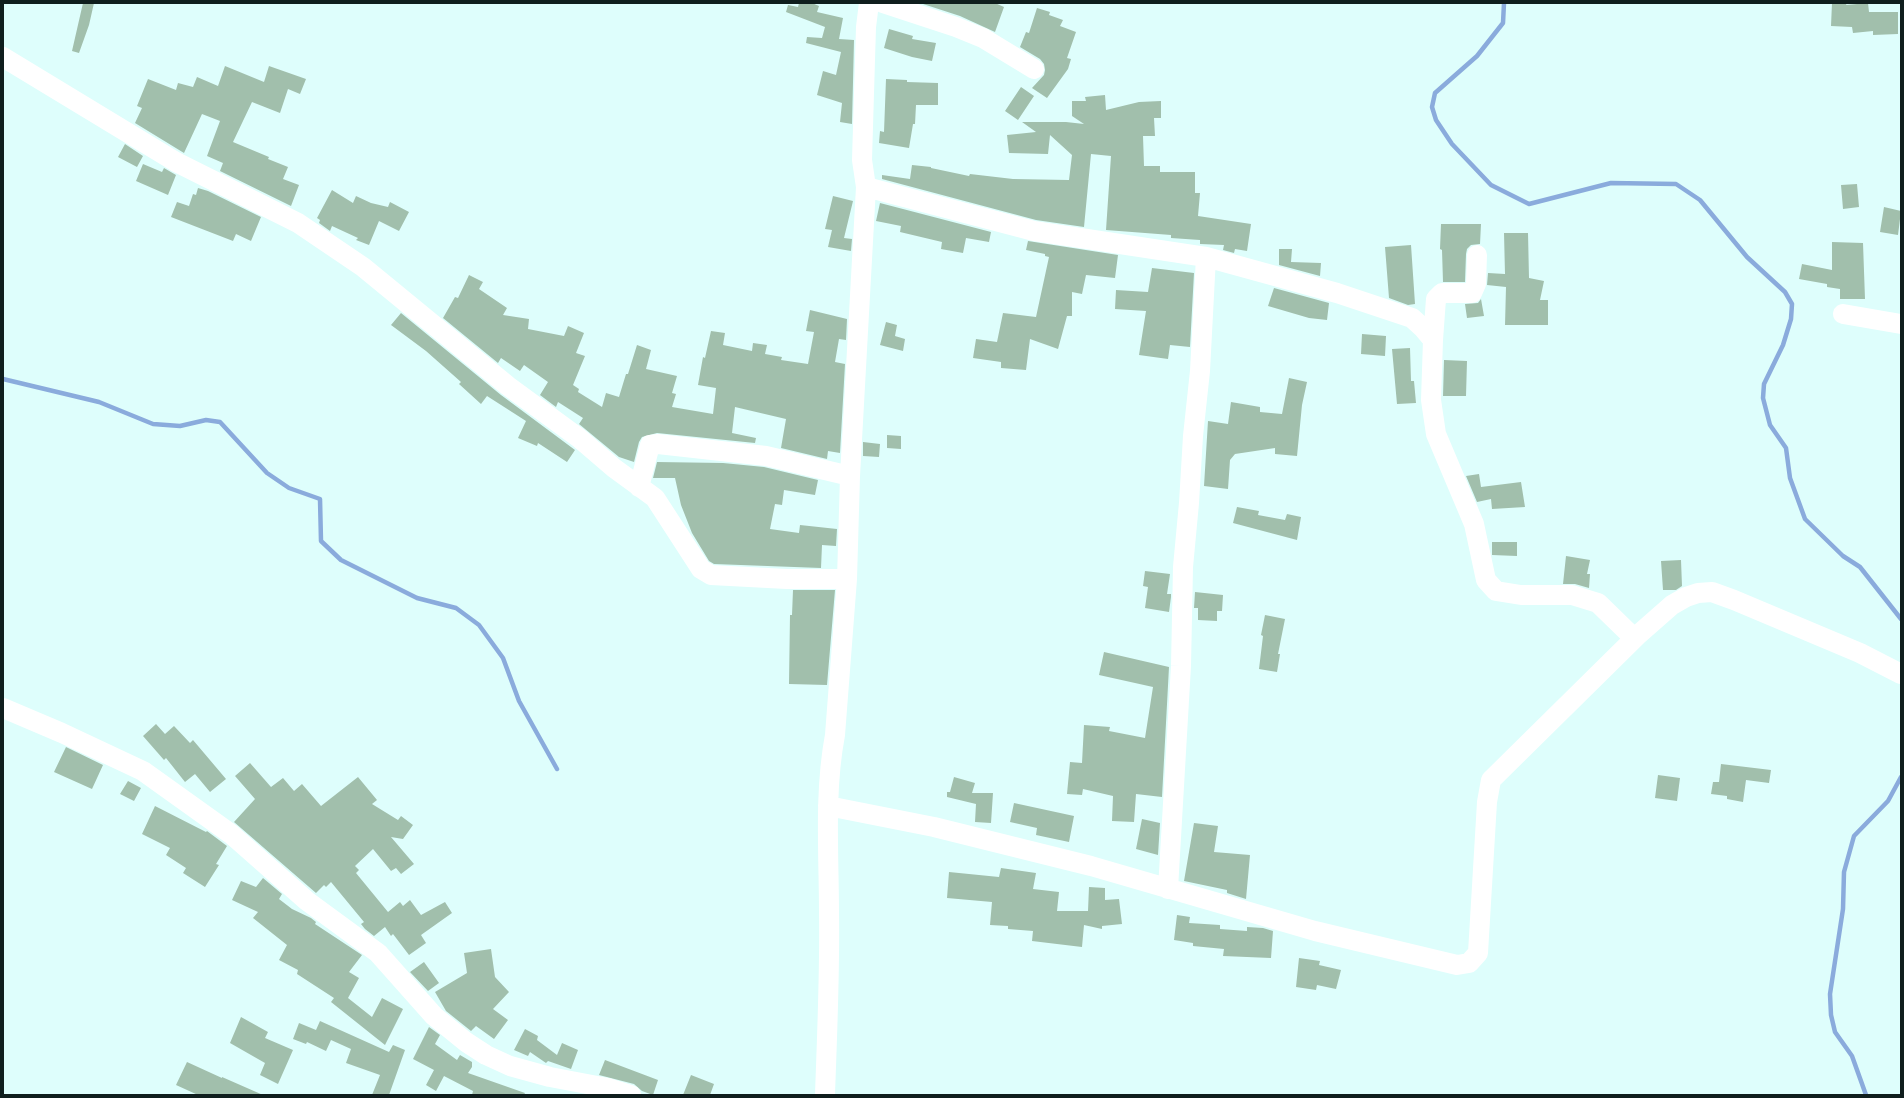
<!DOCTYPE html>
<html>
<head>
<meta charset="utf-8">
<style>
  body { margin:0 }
  #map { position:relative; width:1904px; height:1098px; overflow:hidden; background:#defefc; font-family:Montserrat,sans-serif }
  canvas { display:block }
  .frame { position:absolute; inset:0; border:4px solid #0f1e1d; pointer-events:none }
</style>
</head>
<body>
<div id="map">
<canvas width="1904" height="1098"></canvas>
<div class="frame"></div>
</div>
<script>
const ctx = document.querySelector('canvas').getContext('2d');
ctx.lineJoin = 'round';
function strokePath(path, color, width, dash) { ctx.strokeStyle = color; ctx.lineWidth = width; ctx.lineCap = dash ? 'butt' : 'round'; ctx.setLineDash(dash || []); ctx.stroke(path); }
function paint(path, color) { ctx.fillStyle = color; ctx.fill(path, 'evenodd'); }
const stream = new Path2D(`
  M 1504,3 L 1503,23 L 1477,56 L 1435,93 L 1432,107 L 1436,120 L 1452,144 L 1491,185 L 1529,204 L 1611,183 L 1676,184 L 1700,200 L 1747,257 L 1785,292 L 1792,304 L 1791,319 L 1783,345 L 1764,384 L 1763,398 L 1770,425 L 1786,448 L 1790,478 L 1805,519 L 1843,556 L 1860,567 L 1901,619
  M 3,379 L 99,402 L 153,424 L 180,426 L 206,420 L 220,422 L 267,473 L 289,488 L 320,499 L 321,541 L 341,560 L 417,598 L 456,608 L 479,625 L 503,658 L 519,701 L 557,769
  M 1866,1095 L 1852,1056 L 1835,1032 L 1831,1015 L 1830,994 L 1843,909 L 1844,872 L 1854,836 L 1888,801 L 1901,777`);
const building = new Path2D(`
  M 83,3 L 94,3 L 89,25 L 79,53 L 72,51 Z
  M 799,3 L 812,3 L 819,6 L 817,12 L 843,18 L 839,39 L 854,40 L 852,124 L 840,122 L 842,103 L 817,95 L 823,71 L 836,75 L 841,52 L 806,43 L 807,37 L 822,38 L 825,27 L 786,12 L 788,5 L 798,7 Z
  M 920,3 L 995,3 L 1004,7 L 995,32 L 960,16 Z
  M 1832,3 L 1847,3 L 1846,5 L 1868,3 L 1869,12 L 1898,12 L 1898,34 L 1873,35 L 1873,31 L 1853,33 L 1852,27 L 1831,26 Z
  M 1037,8 L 1050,12 L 1049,15 L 1063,20 L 1060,26 L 1076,32 L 1067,58 L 1071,59 L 1068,69 L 1047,98 L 1032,88 L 1044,75 L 1045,70 L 1044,64 L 1040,59 L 1020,47 L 1026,32 L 1029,33 Z
  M 889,29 L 913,36 L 912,39 L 936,43 L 932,61 L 912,57 L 884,48 Z
  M 225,66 L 264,82 L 269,66 L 306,79 L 300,94 L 288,89 L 280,113 L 252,102 L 233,142 L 269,157 L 268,159 L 288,167 L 283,179 L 299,185 L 291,206 L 220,171 L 223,163 L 207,156 L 220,121 L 202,114 L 184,153 L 135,123 L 142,108 L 137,106 L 148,79 L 176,90 L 178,83 L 193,87 L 197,77 L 218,86 Z
  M 886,79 L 907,80 L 907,82 L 938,83 L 938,105 L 916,105 L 915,124 L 913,124 L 909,148 L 879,143 L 880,131 L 884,132 Z
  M 1021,87 L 1034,96 L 1018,120 L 1005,111 Z
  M 1105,95 L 1106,110 L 1139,102 L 1161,101 L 1161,118 L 1154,118 L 1155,136 L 1143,136 L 1144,166 L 1160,166 L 1160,172 L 1195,172 L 1195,193 L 1200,193 L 1198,216 L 1251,224 L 1247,251 L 1235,249 L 1234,253 L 1223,250 L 1224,245 L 1200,244 L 1200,240 L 1171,238 L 1171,235 L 1106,230 L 1111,156 L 1091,154 L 1084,227 L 1036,220 L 882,179 L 882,175 L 910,179 L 912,165 L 931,167 L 931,168 L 969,176 L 970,174 L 1013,179 L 1069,180 L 1072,155 L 1050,135 L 1048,154 L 1009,153 L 1007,135 L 1036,132 L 1022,122 L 1066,122 L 1084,124 L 1072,116 L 1072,101 L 1086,101 L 1085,97 Z
  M 125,144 L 143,156 L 137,167 L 118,157 Z
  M 143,164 L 162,172 L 164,168 L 176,175 L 168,195 L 136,181 Z
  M 1857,184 L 1859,207 L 1843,209 L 1841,185 Z
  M 198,188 L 208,191 L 261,217 L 251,241 L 236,234 L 233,241 L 171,217 L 177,202 L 189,206 L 193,194 L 196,195 Z
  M 332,190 L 353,203 L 356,196 L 371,203 L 388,207 L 390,202 L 409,212 L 399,231 L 379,221 L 369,245 L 356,240 L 358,238 L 332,226 L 330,231 L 319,223 L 320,220 L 317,218 Z
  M 833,196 L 853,201 L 844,238 L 852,239 L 851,251 L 828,247 L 832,230 L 825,229 Z
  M 880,203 L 991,232 L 989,242 L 966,238 L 963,253 L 941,249 L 942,242 L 900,232 L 901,226 L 876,221 Z
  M 1884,207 L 1901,211 L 1898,235 L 1880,232 Z
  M 1441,224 L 1481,224 L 1480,244 L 1471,245 L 1467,249 L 1466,254 L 1465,282 L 1443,282 L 1442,250 L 1440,249 Z
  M 1504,233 L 1528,233 L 1529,278 L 1544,281 L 1540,300 L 1548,300 L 1548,325 L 1505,325 L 1506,287 L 1487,285 L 1488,273 L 1505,274 Z
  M 1028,241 L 1118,255 L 1115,278 L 1086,275 L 1082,294 L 1072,292 L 1072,316 L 1067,316 L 1058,349 L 1030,339 L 1026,370 L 1001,368 L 1001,362 L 973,358 L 976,339 L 997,342 L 1003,313 L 1036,317 L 1049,257 L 1045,256 L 1045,254 L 1026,250 Z
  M 1832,242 L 1863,243 L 1865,299 L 1840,299 L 1840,289 L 1827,287 L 1827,284 L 1799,279 L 1802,264 L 1832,270 Z
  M 1411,245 L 1415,304 L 1408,305 L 1389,298 L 1385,247 Z
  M 1279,249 L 1292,249 L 1291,262 L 1321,263 L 1320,276 L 1279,265 Z
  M 1152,268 L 1194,273 L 1190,347 L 1170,345 L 1168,359 L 1139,355 L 1146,311 L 1115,309 L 1116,290 L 1148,292 Z
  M 469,275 L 483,282 L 479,289 L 507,308 L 503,315 L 529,319 L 528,329 L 564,336 L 568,326 L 584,333 L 576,353 L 585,356 L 573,385 L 579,389 L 578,392 L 602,407 L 606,393 L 619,397 L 626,374 L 628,374 L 637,345 L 651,350 L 646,369 L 677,376 L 672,393 L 676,394 L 672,407 L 713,414 L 716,388 L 698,385 L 703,357 L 705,358 L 711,331 L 725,333 L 723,345 L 752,351 L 753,343 L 767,345 L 765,354 L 782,357 L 781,360 L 808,364 L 814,332 L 806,331 L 810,310 L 847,319 L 846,340 L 839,339 L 835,362 L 845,364 L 840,453 L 828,451 L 827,459 L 781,448 L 786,419 L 735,407 L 732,433 L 756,438 L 755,443 L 657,433 L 642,437 L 639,442 L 634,462 L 619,457 L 579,424 L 583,418 L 558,402 L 556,407 L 540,395 L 548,382 L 524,365 L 520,371 L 501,358 L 498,363 L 443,318 L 455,297 L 458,298 Z
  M 1274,288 L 1329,303 L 1327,320 L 1309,318 L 1268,306 Z
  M 1481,299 L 1484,316 L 1467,318 L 1465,304 L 1478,303 Z
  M 401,313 L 501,395 L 575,450 L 567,462 L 538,443 L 537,446 L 518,438 L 526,421 L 487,396 L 481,404 L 459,384 L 461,382 L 426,351 L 391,325 Z
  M 886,322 L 897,325 L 895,336 L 905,339 L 903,351 L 880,345 Z
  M 1362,334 L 1386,336 L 1385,356 L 1361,354 Z
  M 1410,348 L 1411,381 L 1414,381 L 1416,403 L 1397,404 L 1392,349 Z
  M 1444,360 L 1467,361 L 1466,396 L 1443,396 Z
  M 1289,378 L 1307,382 L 1302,405 L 1297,456 L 1275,454 L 1275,448 L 1235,454 L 1230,460 L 1228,489 L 1204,486 L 1208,421 L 1228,424 L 1231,402 L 1260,407 L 1260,412 L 1282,414 Z
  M 887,435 L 901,436 L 901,449 L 887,448 Z
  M 863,442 L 880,444 L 879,457 L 863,456 Z
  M 657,462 L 723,463 L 764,467 L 818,480 L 815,495 L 784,490 L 782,505 L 775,504 L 770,529 L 799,533 L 800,525 L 837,529 L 836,546 L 822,545 L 821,568 L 714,564 L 709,561 L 692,533 L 681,505 L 675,478 L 653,478 Z
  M 1479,474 L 1481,487 L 1521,482 L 1525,507 L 1492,509 L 1491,499 L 1477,502 L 1466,476 Z
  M 1237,507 L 1259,511 L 1258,515 L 1285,520 L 1287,514 L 1301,517 L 1297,540 L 1233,523 Z
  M 1492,542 L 1517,542 L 1517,556 L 1492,555 Z
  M 1566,556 L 1590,560 L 1587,574 L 1590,574 L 1589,588 L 1575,584 L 1563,584 Z
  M 1681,560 L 1682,586 L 1676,590 L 1663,590 L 1661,561 Z
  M 1145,571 L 1170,574 L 1167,594 L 1171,594 L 1171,597 L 1169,612 L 1145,608 L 1148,587 L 1143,586 Z
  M 793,590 L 835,590 L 827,685 L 789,684 L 790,615 L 792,615 Z
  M 1195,592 L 1223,595 L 1222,611 L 1217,611 L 1217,621 L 1198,620 L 1198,608 L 1194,608 Z
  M 1265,615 L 1285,619 L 1278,654 L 1280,654 L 1277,672 L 1259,669 L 1263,636 L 1261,635 Z
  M 1104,652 L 1169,667 L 1162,797 L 1136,794 L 1134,822 L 1112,821 L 1113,796 L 1083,789 L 1082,795 L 1067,794 L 1070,762 L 1082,763 L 1084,725 L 1110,727 L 1109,731 L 1145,738 L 1153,687 L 1099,675 Z
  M 156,724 L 165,734 L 174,726 L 190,743 L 193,740 L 226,779 L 210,792 L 195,774 L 185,782 L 166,758 L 164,760 L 143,736 Z
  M 66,747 L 103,765 L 92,789 L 54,772 Z
  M 250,763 L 271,787 L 283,778 L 294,791 L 302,784 L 321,806 L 358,777 L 377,800 L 372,804 L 398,820 L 401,816 L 413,825 L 403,839 L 391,837 L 414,864 L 401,874 L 396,868 L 391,871 L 373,849 L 355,866 L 359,870 L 356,873 L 388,912 L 400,902 L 403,906 L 410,900 L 421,915 L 445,902 L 452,913 L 421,935 L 426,943 L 409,955 L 393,934 L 391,936 L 385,927 L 374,936 L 365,929 L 361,924 L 364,922 L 331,882 L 326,887 L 324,885 L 316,893 L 234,822 L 255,799 L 235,776 Z
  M 1721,764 L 1771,770 L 1769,783 L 1746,780 L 1743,802 L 1727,799 L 1727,796 L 1711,794 L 1713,782 L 1719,782 Z
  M 1658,775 L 1680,778 L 1677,801 L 1655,798 Z
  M 954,777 L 975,783 L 972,793 L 993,793 L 991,823 L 975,822 L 976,804 L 947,797 L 947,792 L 950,792 Z
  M 128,781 L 141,788 L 134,801 L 120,794 Z
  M 1014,803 L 1074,816 L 1069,842 L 1036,835 L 1037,828 L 1010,822 Z
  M 155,806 L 206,832 L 207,831 L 227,846 L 216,864 L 219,865 L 205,887 L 183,873 L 186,868 L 166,855 L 170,848 L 142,834 Z
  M 1142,819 L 1160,823 L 1158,855 L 1136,849 Z
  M 1194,823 L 1218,826 L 1214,852 L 1250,855 L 1246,899 L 1227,893 L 1227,890 L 1184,881 Z
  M 1001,868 L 1036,873 L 1033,889 L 1059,892 L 1057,911 L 1088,911 L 1089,887 L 1105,888 L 1105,900 L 1119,899 L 1122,924 L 1102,926 L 1102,929 L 1084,925 L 1082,947 L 1032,941 L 1033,931 L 1008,929 L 1008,926 L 990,925 L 992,902 L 947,898 L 949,872 L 999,877 Z
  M 263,878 L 282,894 L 279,899 L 292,909 L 311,918 L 316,922 L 315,924 L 362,955 L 349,972 L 359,978 L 348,998 L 372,1017 L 382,998 L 403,1009 L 385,1045 L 331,1002 L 334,998 L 297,974 L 298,970 L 279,960 L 287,945 L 253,918 L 258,912 L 232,900 L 241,881 L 256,887 Z
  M 1177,915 L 1190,917 L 1189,923 L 1220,925 L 1220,929 L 1247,931 L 1247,927 L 1263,928 L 1273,931 L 1271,958 L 1223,956 L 1224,949 L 1193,946 L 1193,943 L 1174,940 Z
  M 491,949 L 495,977 L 509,992 L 493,1009 L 508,1020 L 494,1039 L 476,1026 L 471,1031 L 446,1011 L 435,992 L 467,973 L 464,953 Z
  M 1299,958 L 1320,961 L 1319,965 L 1341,970 L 1336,989 L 1317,985 L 1316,990 L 1296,987 Z
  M 424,962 L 439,983 L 428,991 L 410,972 Z
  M 241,1017 L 268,1032 L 265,1038 L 293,1050 L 278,1084 L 260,1075 L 265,1063 L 230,1043 Z
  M 320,1021 L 389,1052 L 393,1045 L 405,1050 L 389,1095 L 372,1095 L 380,1075 L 346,1063 L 351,1049 L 331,1040 L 326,1051 L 307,1042 L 306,1044 L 293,1039 L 299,1023 L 316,1030 Z
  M 429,1027 L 440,1035 L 435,1044 L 457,1060 L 460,1055 L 472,1062 L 472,1067 L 468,1073 L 525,1093 L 524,1095 L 472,1095 L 473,1091 L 444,1076 L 436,1091 L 426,1085 L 434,1070 L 413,1059 Z
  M 525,1029 L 538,1036 L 537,1040 L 557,1055 L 562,1043 L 578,1050 L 571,1069 L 548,1061 L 546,1063 L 530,1052 L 528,1056 L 514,1050 Z
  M 605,1060 L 658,1080 L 653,1095 L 642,1091 L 634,1084 L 599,1075 Z
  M 187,1062 L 222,1078 L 222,1077 L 263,1095 L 198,1095 L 176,1085 Z
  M 691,1075 L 714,1084 L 710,1095 L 683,1095 Z`);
const minor = new Path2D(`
  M 883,3 L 956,27 L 983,38 L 1034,69
  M 3,57 L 176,162 L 298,223 L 363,267 L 508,386 L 579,438 L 614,468 L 655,498 L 701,569 L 711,575 L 787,579 L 847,579
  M 866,187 L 1034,231 L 1206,257 L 1337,293 L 1412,318 L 1423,328 L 1433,340 L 1431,400 L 1436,434 L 1474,524 L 1486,580 L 1496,591 L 1521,595 L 1572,595 L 1598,603 L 1634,638
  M 1843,314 L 1901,324
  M 1433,340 L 1436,299 L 1442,293 L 1472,293 L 1476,284 L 1477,255
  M 639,487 L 650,445 L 658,444 L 766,456 L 850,476
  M 3,708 L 62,733 L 143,771 L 231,834 L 307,901 L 378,953 L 434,1016 L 466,1042 L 486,1055 L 510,1066 L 550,1077 L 608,1088 L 631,1095
  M 828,806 L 934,827 L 1091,866 L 1315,931 L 1457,965 L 1469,963 L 1478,953 L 1487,802 L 1491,780 L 1639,634 L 1672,605 L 1686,597 L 1698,593 L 1712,592 L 1734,600 L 1860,653 L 1901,674
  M 1168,889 L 1181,666 L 1183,567 L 1189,503 L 1193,436 L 1200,371 L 1206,257
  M 825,1095 C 827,1035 830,974 829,913 C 829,855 824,793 835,735 L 847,579 L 850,476 L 866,187 L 862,160 L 866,27 L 869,3`);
strokePath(stream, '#8aabdc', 4.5);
paint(building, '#a1bfac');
strokePath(minor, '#fff', 20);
</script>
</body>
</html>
